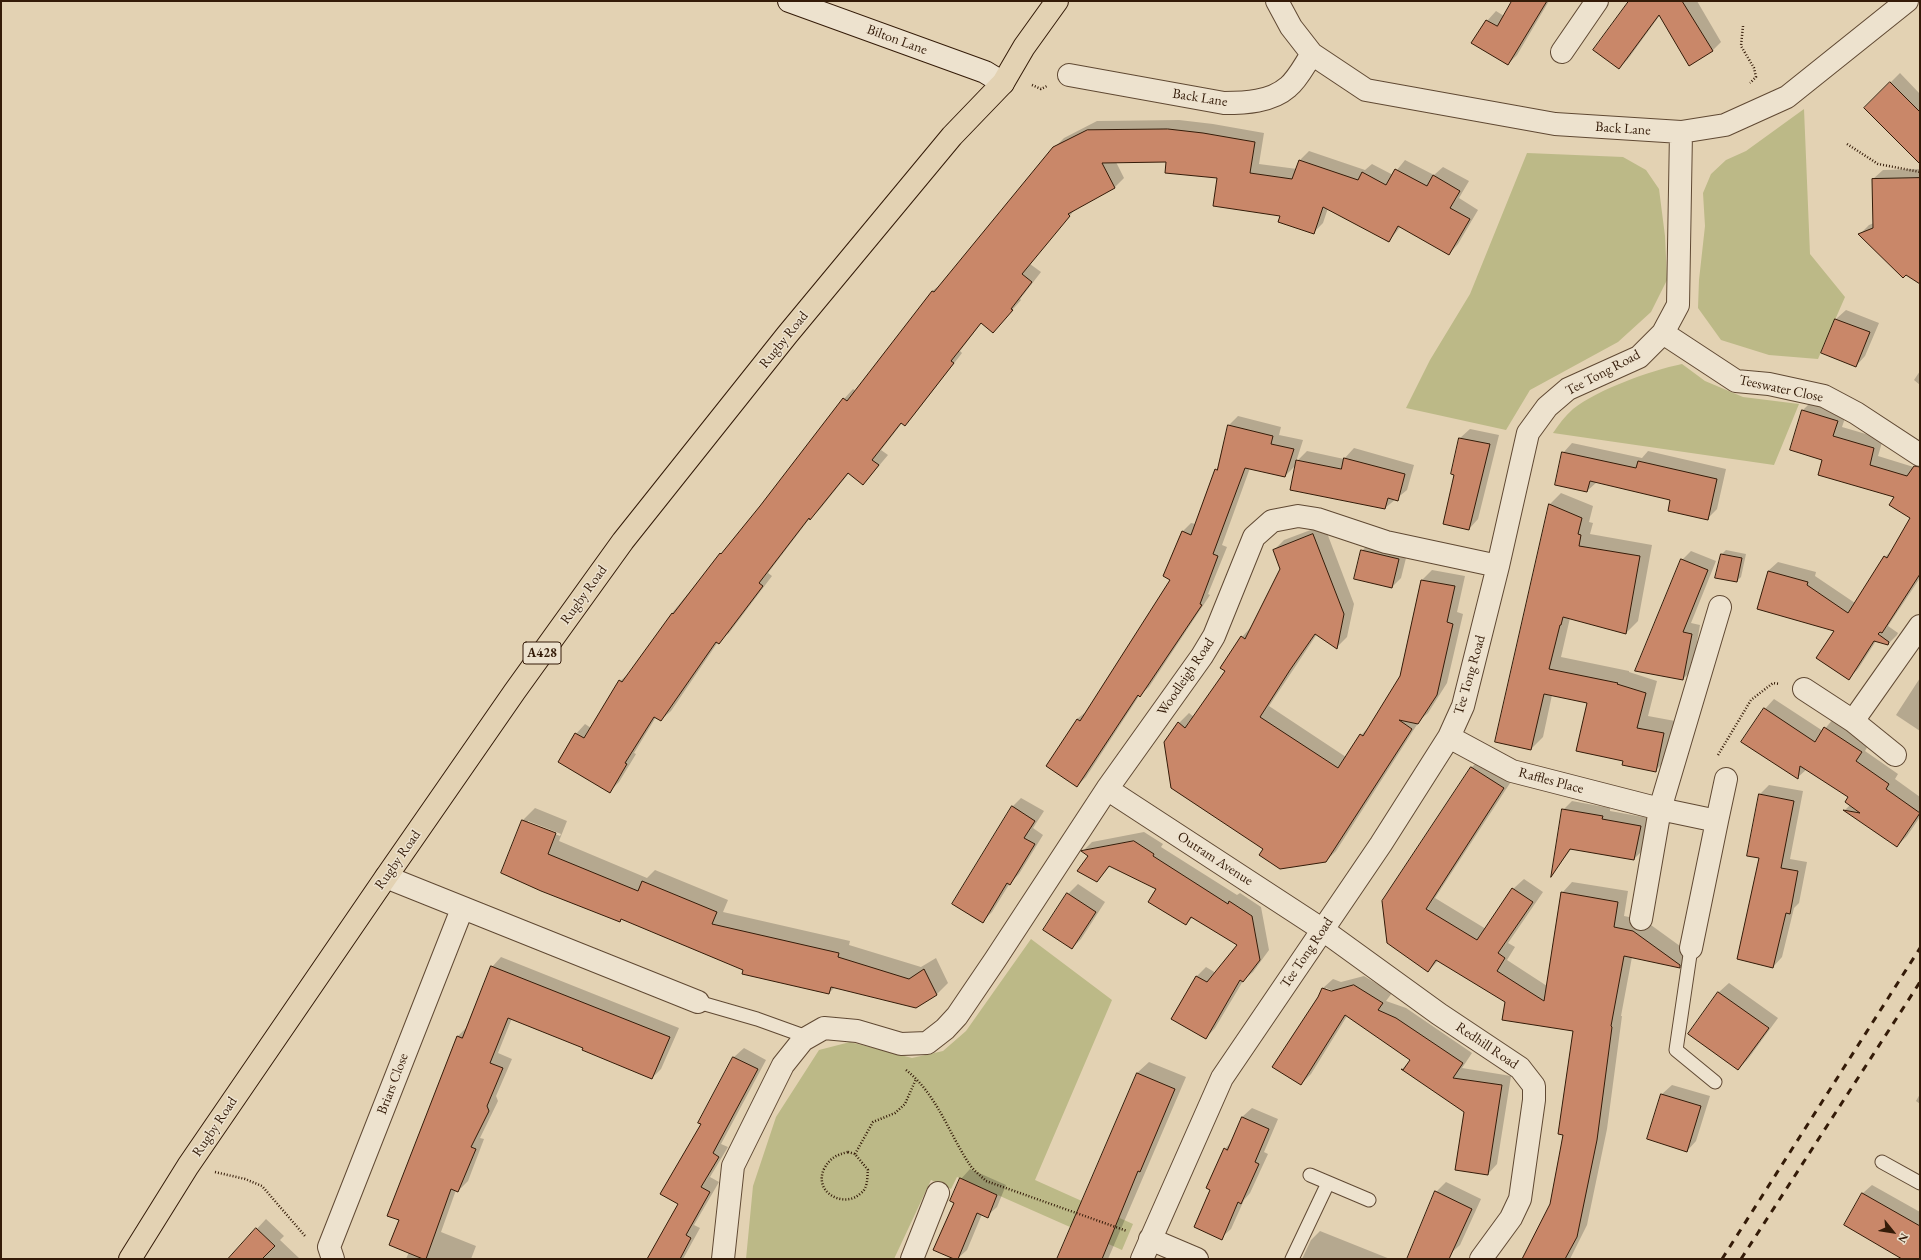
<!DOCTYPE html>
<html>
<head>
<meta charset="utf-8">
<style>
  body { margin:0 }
  #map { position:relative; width:1921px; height:1260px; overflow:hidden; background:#e3d2b3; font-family:"EB Garamond",serif }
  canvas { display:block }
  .frame { position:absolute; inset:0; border:2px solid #341b08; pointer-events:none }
  .north { position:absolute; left:1873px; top:1212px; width:40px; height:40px; -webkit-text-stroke:3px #ede2ce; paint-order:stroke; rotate:120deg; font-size:11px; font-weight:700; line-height:16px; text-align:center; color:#341b08 }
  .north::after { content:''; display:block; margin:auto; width:14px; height:18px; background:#341b08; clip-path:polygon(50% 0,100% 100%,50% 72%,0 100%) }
</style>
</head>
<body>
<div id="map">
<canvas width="1921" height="1260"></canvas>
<div class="frame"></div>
<div class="north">N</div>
</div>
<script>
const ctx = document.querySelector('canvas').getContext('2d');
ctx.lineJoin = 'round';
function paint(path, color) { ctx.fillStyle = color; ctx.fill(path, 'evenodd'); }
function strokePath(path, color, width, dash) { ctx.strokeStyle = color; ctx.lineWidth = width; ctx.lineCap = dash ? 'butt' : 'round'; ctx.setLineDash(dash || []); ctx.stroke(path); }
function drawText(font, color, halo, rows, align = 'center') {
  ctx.font = font + ' "EB Garamond",serif'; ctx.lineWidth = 3; ctx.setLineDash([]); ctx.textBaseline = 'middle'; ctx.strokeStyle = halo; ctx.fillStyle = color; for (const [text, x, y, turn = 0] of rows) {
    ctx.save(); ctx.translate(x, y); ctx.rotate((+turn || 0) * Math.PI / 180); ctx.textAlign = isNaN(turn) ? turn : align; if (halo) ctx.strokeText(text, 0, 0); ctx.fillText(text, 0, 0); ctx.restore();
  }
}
const green = new Path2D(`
  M 1804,109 L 1810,254 L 1845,297 L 1818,359 L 1769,355 L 1721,340 L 1698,308 L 1699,280 L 1705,226 L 1703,193 L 1711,174 L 1726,160 L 1746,151 Z
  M 1527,153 L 1623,157 L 1646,170 L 1659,189 L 1665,236 L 1667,280 L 1651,312 L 1618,342 L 1530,390 L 1506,430 L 1406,408 L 1430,360 L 1470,294 Z
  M 1682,364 L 1705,381 L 1743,397 L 1799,404 L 1774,465 L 1553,433 C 1559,424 1565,416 1573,409 C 1599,389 1649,371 1682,364 Z
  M 1031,939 L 1112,1000 L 1035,1180 L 1133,1224 L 1122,1250 L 957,1177 L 951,1189 L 931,1180 L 894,1259 L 746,1259 L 753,1186 L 776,1117 L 819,1050 L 850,1042 L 912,1058 L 943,1051 L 966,1031 Z`);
const shadow = new Path2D(`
  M 1514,1 L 1549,1 L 1517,55 L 1508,64 L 1487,21 L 1496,11 L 1504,16 Z
  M 1631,1 L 1697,1 L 1721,42 L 1712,51 L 1660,15 L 1628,59 L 1619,68 Z
  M 1900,73 L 1920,94 L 1920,163 L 1865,108 Z
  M 1179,120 L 1213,124 L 1264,133 L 1259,164 L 1297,169 L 1300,160 L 1309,151 L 1365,170 L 1372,164 L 1393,175 L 1405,160 L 1434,175 L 1443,167 L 1469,181 L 1459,198 L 1478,210 L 1458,244 L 1449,254 L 1401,226 L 1389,241 L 1328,208 L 1323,223 L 1313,233 L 1218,177 L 1167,161 L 1116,162 L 1124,178 L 1114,188 L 1077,207 L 1030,264 L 1041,272 L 1020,299 L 1021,300 L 993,332 L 982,322 L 960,351 L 962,353 L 914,415 L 905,425 L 902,423 L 881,450 L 888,455 L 872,474 L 863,484 L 849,473 L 820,509 L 810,518 L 768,573 L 772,576 L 729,633 L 718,642 L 671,711 L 661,720 L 656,717 L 634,753 L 636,754 L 619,782 L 609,792 L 576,734 L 585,724 L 591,728 L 620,681 L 631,672 L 672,613 L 761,506 L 844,399 L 853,389 L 856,391 L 932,291 L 943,283 L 1054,148 L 1064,138 L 1097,121 Z
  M 1920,169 L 1920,283 L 1860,234 L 1869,225 L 1874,223 L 1873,179 L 1883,170 Z
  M 1846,310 L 1879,323 L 1865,356 L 1856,366 L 1823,353 L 1836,319 Z
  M 1920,371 L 1920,385 L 1914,380 Z
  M 1812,401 L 1847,412 L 1842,427 L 1883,439 L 1878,456 L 1920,469 L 1920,578 L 1888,626 L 1898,633 L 1897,635 L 1888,644 L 1876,641 L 1858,669 L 1849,678 L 1836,630 L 1758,609 L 1768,571 L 1778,562 L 1816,572 L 1815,576 L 1855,603 L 1885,557 L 1893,549 L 1912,518 L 1895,497 L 1823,459 L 1791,449 L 1803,410 Z
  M 1238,416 L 1281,427 L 1279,435 L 1303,440 L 1296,462 L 1307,451 L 1344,459 L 1354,448 L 1414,465 L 1407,490 L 1385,508 L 1296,465 L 1285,476 L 1250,468 L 1222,545 L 1227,547 L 1208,594 L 1210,595 L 1149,687 L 1139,696 L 1086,777 L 1077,786 L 1077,719 L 1087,711 L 1172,580 L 1182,532 L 1191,523 L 1196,524 L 1216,470 L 1219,466 L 1229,425 Z
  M 1470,429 L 1499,435 L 1478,519 L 1469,529 L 1455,474 L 1460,438 Z
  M 1572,443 L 1642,458 L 1648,451 L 1726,469 L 1717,509 L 1707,519 L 1672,499 L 1597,482 L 1587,491 L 1563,453 Z
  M 1561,493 L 1593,506 L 1589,522 L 1593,523 L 1590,534 L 1652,545 L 1638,621 L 1626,633 L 1570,618 L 1561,657 L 1629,671 L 1629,672 L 1657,681 L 1648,716 L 1675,721 L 1667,759 L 1655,771 L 1624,760 L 1588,702 L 1552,695 L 1543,737 L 1531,749 L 1550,504 Z
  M 1324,525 L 1354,604 L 1347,637 L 1337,647 L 1317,634 L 1269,706 L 1346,757 L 1361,735 L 1371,725 L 1401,676 L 1422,580 L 1432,570 L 1465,576 L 1457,612 L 1463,614 L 1447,683 L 1428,713 L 1420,720 L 1336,851 L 1326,861 L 1265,848 L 1179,723 L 1189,713 L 1194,717 L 1226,671 L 1242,637 L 1252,626 L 1281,569 L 1274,550 L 1284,540 Z
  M 1371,541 L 1408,550 L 1401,578 L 1392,587 L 1362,551 Z
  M 1726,550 L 1746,554 L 1741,577 L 1737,581 L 1722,554 Z
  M 1691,551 L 1716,561 L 1691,623 L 1700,625 L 1692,670 L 1683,679 L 1682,560 Z
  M 1920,678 L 1920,731 L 1896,715 Z
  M 1774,699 L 1823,731 L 1834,718 L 1870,742 L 1865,751 L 1898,774 L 1895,779 L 1920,797 L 1920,817 L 1907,836 L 1897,846 L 1845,810 L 1850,805 L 1850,797 L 1807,769 L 1797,778 L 1765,709 Z
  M 1482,757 L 1514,777 L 1435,898 L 1486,929 L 1513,889 L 1524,879 L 1543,892 L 1508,943 L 1515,947 L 1507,960 L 1547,986 L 1562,893 L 1572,882 L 1628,891 L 1624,916 L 1644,920 L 1691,954 L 1680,967 L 1632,957 L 1621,1016 L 1622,1016 L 1607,1129 L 1587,1225 L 1570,1259 L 1524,1259 L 1551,1205 L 1564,1134 L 1574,1030 L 1506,1001 L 1439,960 L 1428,971 L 1384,902 L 1472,767 Z
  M 1769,785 L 1803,791 L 1790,859 L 1807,862 L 1799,903 L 1794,908 L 1782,957 L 1773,967 L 1760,857 L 1759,795 Z
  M 1021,798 L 1044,811 L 1033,828 L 1043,835 L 1019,874 L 1010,883 L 992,912 L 983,921 L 1012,807 Z
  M 1572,801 L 1610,808 L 1610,811 L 1649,818 L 1642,851 L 1634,859 L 1572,848 L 1552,874 L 1563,810 Z
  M 535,808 L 567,821 L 559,841 L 647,878 L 655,870 L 728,900 L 723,912 L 850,941 L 849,945 L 921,967 L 936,958 L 948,983 L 936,995 L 835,987 L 829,993 L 745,969 L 622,918 L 619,921 L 502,873 L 523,820 ZM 528,821 L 561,834 L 560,836 L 528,823 Z
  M 1144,832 L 1163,844 L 1161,847 L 1237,895 L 1240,893 L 1261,907 L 1269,950 L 1253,972 L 1243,981 L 1215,1028 L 1206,1038 L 1197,976 L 1206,967 L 1216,973 L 1238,945 L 1193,917 L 1186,924 L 1158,888 L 1111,865 L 1097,881 L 1090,855 L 1083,851 L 1092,842 Z
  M 1078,884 L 1105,902 L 1081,939 L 1072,948 L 1044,930 L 1068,894 Z
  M 501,957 L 679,1028 L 661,1069 L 652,1078 L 584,1048 L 512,1018 L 498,1053 L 512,1059 L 496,1096 L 498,1101 L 480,1138 L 484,1139 L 468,1181 L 458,1191 L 456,1190 L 441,1232 L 476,1246 L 471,1259 L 406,1259 L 409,1252 L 400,1220 L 388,1215 L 458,1036 L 467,1027 L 492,967 Z
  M 1364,976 L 1392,993 L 1386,1001 L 1406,1008 L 1472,1053 L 1462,1068 L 1511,1076 L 1497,1164 L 1488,1174 L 1465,1111 L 1402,1069 L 1412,1059 L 1347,1016 L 1311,1074 L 1301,1084 L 1319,998 L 1323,988 L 1333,979 L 1341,982 ZM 1326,988 L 1336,992 L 1326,990 Z
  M 1729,983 L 1778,1018 L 1748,1059 L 1738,1069 L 1690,1034 L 1719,992 Z
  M 744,1048 L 766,1060 L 721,1144 L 728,1147 L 710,1177 L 719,1182 L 694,1225 L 700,1228 L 683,1259 L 648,1259 L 679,1203 L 703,1124 L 700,1122 L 734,1057 Z
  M 1149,1062 L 1186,1077 L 1108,1259 L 1058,1259 L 1137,1073 Z
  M 1672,1085 L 1710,1096 L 1696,1141 L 1687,1151 L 1648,1139 L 1662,1094 Z
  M 1920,1094 L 1920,1104 L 1916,1101 Z
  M 1252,1108 L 1278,1119 L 1264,1152 L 1268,1154 L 1250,1193 L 1244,1200 L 1231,1229 L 1221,1238 L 1212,1190 L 1225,1149 L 1231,1142 L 1242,1117 Z
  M 970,1169 L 1006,1185 L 997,1207 L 987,1216 L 982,1214 L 967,1250 L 957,1259 L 955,1202 L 961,1179 Z
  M 1446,1182 L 1481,1199 L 1460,1245 L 1450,1254 L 1436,1192 Z
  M 1872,1185 L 1920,1212 L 1920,1259 L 1904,1259 L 1845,1225 L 1863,1193 Z
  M 266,1219 L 284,1236 L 280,1240 L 300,1259 L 229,1259 Z
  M 1320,1231 L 1390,1259 L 1302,1259 L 1311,1240 Z`);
const building = new Path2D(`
  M 1512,1 L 1547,1 L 1508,65 L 1471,43 L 1486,20 L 1497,26 Z
  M 1629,1 L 1682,1 L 1713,51 L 1689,66 L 1659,15 L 1619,69 L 1593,50 Z
  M 1890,82 L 1920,112 L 1920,164 L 1864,108 Z
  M 1168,129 L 1203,133 L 1255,142 L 1250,173 L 1292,179 L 1299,160 L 1358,180 L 1362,172 L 1386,185 L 1395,169 L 1427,186 L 1433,175 L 1460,191 L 1450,208 L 1470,219 L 1449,255 L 1398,226 L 1389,242 L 1323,207 L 1314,234 L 1278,222 L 1280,216 L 1213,206 L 1217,178 L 1165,173 L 1166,162 L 1102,163 L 1115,188 L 1068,214 L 1070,216 L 1022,274 L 1032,282 L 1011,309 L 1013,310 L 993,333 L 981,323 L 951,361 L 954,363 L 905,426 L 901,423 L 872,460 L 879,465 L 863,485 L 848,473 L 810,520 L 809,518 L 759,583 L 763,586 L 719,644 L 716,642 L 661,721 L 654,717 L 625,763 L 627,764 L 610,793 L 558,762 L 575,733 L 584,738 L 619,680 L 622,682 L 672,613 L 673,614 L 720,553 L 721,554 L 760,506 L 843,398 L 847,401 L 932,291 L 934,292 L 1053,147 L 1087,130 Z
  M 1920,178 L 1920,284 L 1906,275 L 1903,278 L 1858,234 L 1873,228 L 1872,179 Z
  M 1835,319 L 1870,332 L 1856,367 L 1821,353 Z
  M 1802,410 L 1838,421 L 1833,436 L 1874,448 L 1870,465 L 1907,476 L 1914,466 L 1920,467 L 1920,574 L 1882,633 L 1880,632 L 1878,634 L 1889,642 L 1888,645 L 1874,641 L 1849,680 L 1816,658 L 1834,631 L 1757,609 L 1768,571 L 1808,582 L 1807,585 L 1848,613 L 1884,556 L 1887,558 L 1910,518 L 1889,505 L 1894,497 L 1818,475 L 1822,460 L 1790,450 Z
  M 1228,425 L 1273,436 L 1271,444 L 1294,449 L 1285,477 L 1245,468 L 1213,554 L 1218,556 L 1200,604 L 1202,605 L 1140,697 L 1138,695 L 1077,787 L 1046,766 L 1077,719 L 1080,721 L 1170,580 L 1163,576 L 1182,531 L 1191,535 L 1215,469 L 1217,470 Z
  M 1459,438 L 1490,444 L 1469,530 L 1443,524 L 1454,475 L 1451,474 Z
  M 1562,452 L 1636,468 L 1638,461 L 1717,479 L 1708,520 L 1668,511 L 1670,500 L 1590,481 L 1587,492 L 1555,485 Z
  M 1344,458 L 1405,474 L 1398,501 L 1388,498 L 1385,509 L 1290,490 L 1296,460 L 1341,469 Z
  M 1549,504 L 1582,518 L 1578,534 L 1581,535 L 1579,546 L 1640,556 L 1626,634 L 1563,617 L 1561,625 L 1560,625 L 1549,669 L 1618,683 L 1617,684 L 1646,693 L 1637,728 L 1664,733 L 1656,772 L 1622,765 L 1623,761 L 1576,751 L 1587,703 L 1544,694 L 1531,750 L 1495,742 Z
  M 1313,534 L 1344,614 L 1337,649 L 1315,634 L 1290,670 L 1260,717 L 1338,768 L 1360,734 L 1363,736 L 1400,676 L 1421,580 L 1455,586 L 1447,622 L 1453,624 L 1437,695 L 1418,724 L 1399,720 L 1412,729 L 1326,862 L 1280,869 L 1259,855 L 1263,849 L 1171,788 L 1164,742 L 1178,722 L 1185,728 L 1225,671 L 1220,668 L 1241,636 L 1245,639 L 1280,569 L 1273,550 Z
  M 1361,550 L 1399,559 L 1392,588 L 1354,579 Z
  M 1721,554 L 1742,558 L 1737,582 L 1715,578 Z
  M 1681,559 L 1708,570 L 1683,632 L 1692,634 L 1683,680 L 1635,671 Z
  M 1764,708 L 1815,742 L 1824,727 L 1862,752 L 1856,761 L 1889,784 L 1886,789 L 1920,813 L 1897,847 L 1843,810 L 1860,813 L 1845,802 L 1848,797 L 1800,766 L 1798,779 L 1741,742 Z
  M 1471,767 L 1504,788 L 1426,909 L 1477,940 L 1512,888 L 1533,902 L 1498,953 L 1505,958 L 1497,971 L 1544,1001 L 1561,892 L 1618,902 L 1614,927 L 1633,931 L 1680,965 L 1680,968 L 1624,956 L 1611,1026 L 1612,1027 L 1597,1140 L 1577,1237 L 1565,1259 L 1522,1259 L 1550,1204 L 1563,1135 L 1558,1134 L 1573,1031 L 1502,1020 L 1505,1002 L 1436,960 L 1428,972 L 1387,943 L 1382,901 Z
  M 1759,794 L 1794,801 L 1781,868 L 1798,871 L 1790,914 L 1786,913 L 1773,968 L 1737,959 L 1759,858 L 1747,856 Z
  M 1012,806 L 1035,821 L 1024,838 L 1035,844 L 1010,885 L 1007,883 L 983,923 L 952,904 Z
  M 1562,809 L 1603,816 L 1602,819 L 1641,826 L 1634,860 L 1570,849 L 1551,877 Z
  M 522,820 L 556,833 L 548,854 L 638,891 L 642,881 L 717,912 L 712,924 L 839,953 L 838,957 L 909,979 L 924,969 L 937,995 L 916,1008 L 831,987 L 829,994 L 742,974 L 743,970 L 621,919 L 620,922 L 541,891 L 501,873 Z
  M 1134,841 L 1154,854 L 1153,856 L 1228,904 L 1229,901 L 1252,916 L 1260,960 L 1243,982 L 1240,980 L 1206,1039 L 1171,1019 L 1196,976 L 1207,982 L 1237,945 L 1191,917 L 1186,925 L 1148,902 L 1156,889 L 1109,866 L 1097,882 L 1077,871 L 1088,856 L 1081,851 Z
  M 1067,893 L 1096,912 L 1072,949 L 1043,930 Z
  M 491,966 L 670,1037 L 652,1079 L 582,1050 L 583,1048 L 508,1018 L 490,1063 L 503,1068 L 487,1106 L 489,1111 L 471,1147 L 476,1149 L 458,1192 L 451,1189 L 426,1259 L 423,1259 L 389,1245 L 399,1220 L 387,1216 L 457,1036 L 462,1038 Z
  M 1354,985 L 1383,1003 L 1378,1010 L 1396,1018 L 1463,1063 L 1453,1078 L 1502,1085 L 1488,1175 L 1455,1170 L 1464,1112 L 1401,1069 L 1403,1070 L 1410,1060 L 1345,1015 L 1301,1085 L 1272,1067 L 1318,997 L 1322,988 L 1331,991 Z
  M 1718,992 L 1769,1028 L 1738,1070 L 1688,1034 Z
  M 733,1057 L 758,1069 L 713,1153 L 719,1157 L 701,1187 L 710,1192 L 686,1235 L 691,1238 L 680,1259 L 647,1259 L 678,1204 L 660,1194 L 701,1124 L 698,1123 Z
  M 1137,1073 L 1175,1089 L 1140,1172 L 1138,1171 L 1102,1259 L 1057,1259 Z
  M 1661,1094 L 1701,1106 L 1687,1152 L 1647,1139 Z
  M 1242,1117 L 1269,1129 L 1255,1162 L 1259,1164 L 1241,1204 L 1238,1202 L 1222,1240 L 1194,1227 L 1210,1190 L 1206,1188 L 1224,1148 L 1227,1150 Z
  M 960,1178 L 997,1195 L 988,1218 L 977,1213 L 958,1259 L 954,1259 L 933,1250 L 954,1203 L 950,1201 Z
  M 1435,1191 L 1472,1209 L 1449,1259 L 1407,1259 Z
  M 1862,1193 L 1920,1226 L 1920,1259 L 1902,1259 L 1844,1225 Z
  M 256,1228 L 275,1246 L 262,1259 L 228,1259 Z`);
const path = new Path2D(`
  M 1743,26 L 1741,46 L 1754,68 L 1756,77 L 1750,83
  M 1032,85 L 1041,89 L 1047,86
  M 1847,144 L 1878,164 L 1920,172
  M 1718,755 L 1751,700 L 1773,683 L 1780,684
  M 906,1070 C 937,1094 949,1134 970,1165 C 974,1171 981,1176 986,1181 L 1127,1231
  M 848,1152 L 855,1154 L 868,1170 C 867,1178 868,1188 861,1193 C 845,1209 813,1193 824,1169 C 830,1158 836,1155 848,1152 Z
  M 855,1154 L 873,1122 L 895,1113 L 905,1104 L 916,1079
  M 215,1172 L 245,1179 L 262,1186 L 305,1236`);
const lane = new Path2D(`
  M 1691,948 L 1676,1050 L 1715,1082
  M 698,1002 L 757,1019 L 807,1037
  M 1882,1162 L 1920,1183
  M 1310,1175 L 1369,1200
  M 1292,1259 L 1328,1183`);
const street = new Path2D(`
  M 1277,1 L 1291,27 L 1312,54 L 1366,90 L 1555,124 L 1681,132 L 1725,125 L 1787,97 L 1907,1
  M 1562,52 L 1597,1
  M 1069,75 L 1224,103 C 1245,103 1271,102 1288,87 C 1298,79 1305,64 1312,54
  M 1663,333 L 1736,381 L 1769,384 L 1824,396 L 1856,413 L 1920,455
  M 1804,689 L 1853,721 L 1895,755
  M 1853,721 L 1920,626
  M 1449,737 L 1512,771 L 1660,809 L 1717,821 L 1691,948
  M 1107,789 L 1323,930 L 1439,1014 L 1520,1068 L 1534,1086 L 1534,1100 L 1520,1199 L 1511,1218 L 1481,1259
  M 1717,821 L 1726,779
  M 386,877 L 698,1002
  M 1641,919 L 1660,809 L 1720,607
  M 1150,1239 L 1197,1259
  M 333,1259 L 329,1247 L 462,909
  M 723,1259 L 733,1166 L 783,1065 L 803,1040 L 824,1028 L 857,1031 L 901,1044 L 927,1043 L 945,1029 L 957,1016 L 995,960 L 1107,789 L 1202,656 L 1214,636 L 1254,537 L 1272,521 L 1298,516 L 1317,519 L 1386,542 L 1498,566
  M 912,1259 L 938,1193
  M 1142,1259 L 1222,1078 L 1381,844 L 1449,737 L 1463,706 L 1498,566 L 1528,433 L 1547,407 L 1568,389 L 1639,357 L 1663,333 L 1678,305 L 1681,132`);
const secondary = new Path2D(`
  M 789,1 L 985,72 L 1003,83`);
const primary = new Path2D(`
  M 130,1259 L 188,1166 L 386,877 L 515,691 L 623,541 L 787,335 L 952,136 L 1003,83 L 1024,47 L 1057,1`);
const rail = new Path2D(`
  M 1722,1259 L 1920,948
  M 1741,1259 L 1920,982`);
const shields = [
  [542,653,38]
];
const shieldNames = [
  ["A428",542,653]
];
const streetNames = [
  ["Bilton Lane",897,40,20],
  ["Back Lane",1200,98,9],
  ["Back Lane",1623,129,4],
  ["Rugby Road",784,340,-51],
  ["Tee Tong Road",1603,373,-28],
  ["Teeswater Close",1781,389,12],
  ["Rugby Road",584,595,-54],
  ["Tee Tong Road",1470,675,-74],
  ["Woodleigh Road",1186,677,-56],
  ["Raffles Place",1551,781,15],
  ["Outram Avenue",1215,859,33],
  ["Rugby Road",398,860,-55],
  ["Tee Tong Road",1307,953,-56],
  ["Redhill Road",1487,1046,34],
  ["Briars Close",393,1084,-69],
  ["Rugby Road",215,1127,-56]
];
paint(green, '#bcb987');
paint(shadow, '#0003');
paint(building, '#c98769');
strokePath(building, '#341b08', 1);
strokePath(lane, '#604933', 15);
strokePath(street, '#604933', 24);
strokePath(secondary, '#341b08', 24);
strokePath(primary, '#341b08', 24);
strokePath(path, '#341b08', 2.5, [1, 2]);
strokePath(lane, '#ede2ce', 13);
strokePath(street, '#ede2ce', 22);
strokePath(secondary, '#ede2ce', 22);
strokePath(primary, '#e3d2b3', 22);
strokePath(rail, '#341b08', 3, [7, 7]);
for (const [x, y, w] of shields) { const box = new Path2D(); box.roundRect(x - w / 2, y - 11, w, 22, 3); ctx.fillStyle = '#ede2ce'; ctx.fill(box); strokePath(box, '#341b08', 1); }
drawText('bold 13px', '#341b08', null, shieldNames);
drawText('14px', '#341b08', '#ede2ce', streetNames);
</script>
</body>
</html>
